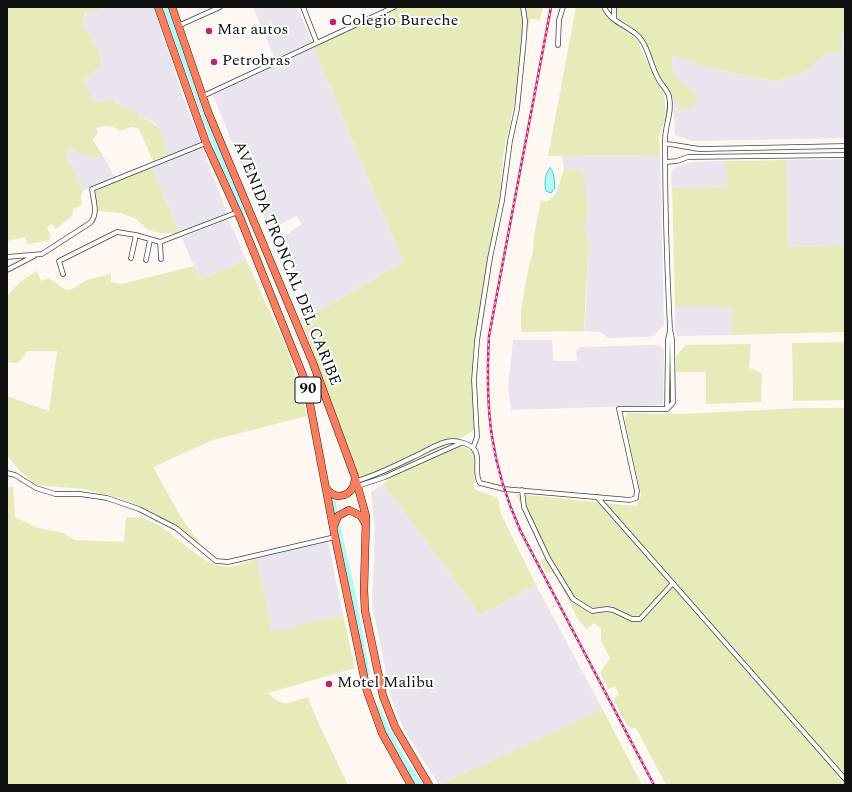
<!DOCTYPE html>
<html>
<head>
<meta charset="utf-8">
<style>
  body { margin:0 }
  #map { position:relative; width:852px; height:792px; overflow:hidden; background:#fff7f2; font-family:Spectral,serif }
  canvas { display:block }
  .frame { position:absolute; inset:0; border:8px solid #101010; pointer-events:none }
</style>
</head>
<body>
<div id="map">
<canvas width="852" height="792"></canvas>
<div class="frame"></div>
</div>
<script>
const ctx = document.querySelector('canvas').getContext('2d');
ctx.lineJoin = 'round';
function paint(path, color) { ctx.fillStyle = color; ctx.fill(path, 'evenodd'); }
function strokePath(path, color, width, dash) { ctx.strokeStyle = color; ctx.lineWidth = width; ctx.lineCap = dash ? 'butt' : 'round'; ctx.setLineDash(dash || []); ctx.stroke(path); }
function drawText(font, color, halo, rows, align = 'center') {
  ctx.font = font + ' Spectral,serif'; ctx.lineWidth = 4; ctx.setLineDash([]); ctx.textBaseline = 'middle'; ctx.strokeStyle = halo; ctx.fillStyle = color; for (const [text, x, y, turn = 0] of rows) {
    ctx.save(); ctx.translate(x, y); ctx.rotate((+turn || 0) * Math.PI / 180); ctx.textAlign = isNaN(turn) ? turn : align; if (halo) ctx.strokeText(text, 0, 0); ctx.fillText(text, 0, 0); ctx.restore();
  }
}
const industrial = new Path2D(`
  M 107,7 L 154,7 L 182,94 L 227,213 L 179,233 L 151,165 L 154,163 L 153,161 L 168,155 L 156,124 L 150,120 L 138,118 L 139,114 L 125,109 L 116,102 L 105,103 L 93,101 L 83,81 L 101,65 L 99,48 L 94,44 L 83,24 L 87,11 L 96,11 Z
  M 253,7 L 297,7 L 312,42 L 275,59 Z
  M 841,33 L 845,33 L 845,138 L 692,141 L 675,135 L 673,100 L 677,100 L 680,112 L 673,74 L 672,55 L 708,68 L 773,81 L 784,79 L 807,71 L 814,61 L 822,58 Z
  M 314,48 L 403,262 L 316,313 L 305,299 L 282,241 L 286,235 L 302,224 L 297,216 L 274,228 L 269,228 L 244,172 L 213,95 Z
  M 72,149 L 83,154 L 98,158 L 103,156 L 115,177 L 83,191 L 66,153 Z
  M 660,155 L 664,325 L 654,335 L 649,337 L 608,338 L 600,332 L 582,331 L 584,331 L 586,309 L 588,256 L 591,244 L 585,234 L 588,204 L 585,193 L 585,179 L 580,170 L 564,169 L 562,156 Z
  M 845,159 L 845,246 L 788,247 L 787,160 Z
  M 726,161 L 727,187 L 672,188 L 671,173 L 676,167 L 692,162 Z
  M 228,218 L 246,260 L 200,280 L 182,238 Z
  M 675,307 L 732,307 L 732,335 L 678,336 L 675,331 Z
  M 513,340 L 552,340 L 553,361 L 577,361 L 576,351 L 581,347 L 656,345 L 661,347 L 664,351 L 663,405 L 511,410 L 508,388 Z
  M 383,484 L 469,599 L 479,616 L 536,585 L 603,710 L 439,785 L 405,731 L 392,701 L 372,604 L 375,531 L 371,492 Z
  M 328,541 L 343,615 L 272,633 L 257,558 Z`);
const green = new Path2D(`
  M 7,7 L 107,7 L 96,11 L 86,12 L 83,24 L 94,44 L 99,48 L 101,65 L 83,81 L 94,101 L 104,103 L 106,99 C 118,102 126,110 139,114 L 138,118 C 162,121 161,135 168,155 L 153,161 L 139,129 L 131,127 L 120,131 C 113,125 104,125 96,128 L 98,132 L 93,140 L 103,156 C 93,160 81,154 72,149 L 66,153 L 83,191 L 81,196 L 82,205 L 73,209 L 72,216 L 56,229 L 52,224 L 47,227 L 51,237 L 48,241 L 27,244 L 25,237 L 7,241 Z
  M 400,7 L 543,7 L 540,20 L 530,19 L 516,95 L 503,155 L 501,182 L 502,184 L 477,324 L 473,356 L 474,430 L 455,442 L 392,471 L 359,478 L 301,318 L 316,313 L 403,262 L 314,48 L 317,44 Z
  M 576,7 L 599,7 L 609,19 L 636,39 L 655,79 L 664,92 L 666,119 L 659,135 L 660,155 L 548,156 Z
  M 616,7 L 845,7 L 845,33 L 841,33 L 842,53 L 826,53 L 822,58 L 814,62 L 807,71 L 784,79 L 773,81 L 708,68 L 672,55 L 673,74 L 696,94 L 695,105 L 680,112 L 677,100 L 673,100 L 659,76 L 647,46 L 641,35 L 618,19 Z
  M 787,160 L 788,247 L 845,246 L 845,332 L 732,335 L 732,307 L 675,307 L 672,188 L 727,187 L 726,161 Z
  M 151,165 L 179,233 L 160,233 L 148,230 L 136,219 L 121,213 L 97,211 L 93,188 L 115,177 Z
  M 564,169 L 580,170 L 585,179 L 585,193 L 588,204 L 585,234 L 591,244 L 588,256 L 584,331 L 524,332 L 521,330 L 521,309 L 529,265 L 533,253 L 534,236 L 541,200 L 547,202 L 556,194 Z
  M 246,260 L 288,351 L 307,416 L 213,440 L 153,467 L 182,519 L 203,548 L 153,512 L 119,498 L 84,489 L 37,485 L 19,470 L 7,455 L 7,396 L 49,411 L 57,351 L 28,351 L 18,363 L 7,362 L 7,296 L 20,282 L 37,271 L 41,281 L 49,278 L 66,290 C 76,289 76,286 83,282 C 91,277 102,278 111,273 L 111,282 L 121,284 L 194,266 L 200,280 Z
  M 845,342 L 845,400 L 793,401 L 792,343 Z
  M 751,344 L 749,368 L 762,373 L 761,402 L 706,404 L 706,372 L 676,372 L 676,356 L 686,345 Z
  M 803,408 L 845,408 L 845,785 L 666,785 L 636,728 L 629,728 L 613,699 L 619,695 L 615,686 L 608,689 L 600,673 L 610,658 L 601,641 L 601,629 L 594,623 L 587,629 L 579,621 L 554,572 L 546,573 L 540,561 L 545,557 L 516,494 L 635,506 L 638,504 L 641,495 L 625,421 L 626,415 L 629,413 L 681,414 Z
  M 462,446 L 473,452 L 475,461 L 474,489 L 498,498 L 501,514 L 536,585 L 479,616 L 469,599 L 383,484 C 394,472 445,451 462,446 Z
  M 13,486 L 15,517 L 38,528 L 63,533 L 75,540 L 124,542 L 126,517 C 133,518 142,517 148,520 C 175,530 197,565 227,567 C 236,567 248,561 257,558 L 272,632 L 343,615 L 355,668 L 268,693 C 284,709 289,702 308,697 L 318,722 L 348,785 L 7,785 L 7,488 Z
  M 603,710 L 642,785 L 439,785 L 602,710 Z`);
const water = new Path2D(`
  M 550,168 C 555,173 554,181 555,188 L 551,193 L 546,191 C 544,184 545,173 550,168 Z`);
const river = new Path2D(`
  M 166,7 L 241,213
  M 331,497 L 335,516
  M 336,522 L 352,592 L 366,672
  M 376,708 L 396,750 L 419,785`);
const minor = new Path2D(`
  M 303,7 L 317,43
  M 614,7 L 614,19
  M 178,26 L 220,7
  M 558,45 L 559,20 L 563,7
  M 203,96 L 394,7
  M 665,144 C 678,144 690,149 703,149 L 845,146
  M 666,162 L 677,161 L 688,157 L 845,155
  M 136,235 L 160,242 L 238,212
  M 160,242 L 161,259
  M 7,257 L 42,254 L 90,223 C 99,214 93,200 92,189 L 206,143
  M 146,260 L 150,240
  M 7,270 L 34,256
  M 63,274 L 59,261 L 117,232 L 136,235 L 131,258
  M 667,409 L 668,339 L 670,331
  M 473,448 L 477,437 L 474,380 L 477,341 L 490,258 L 502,201 L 510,141 L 517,109 L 524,39 L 525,21 L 523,7
  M 7,473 L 15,475 L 36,488 L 55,494 L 80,494 L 107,498 L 139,509 L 176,528 L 216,561 L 228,562 L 335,537
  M 357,481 C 376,475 395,466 413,457 C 425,452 440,441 453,441 C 459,441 469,444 473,448 C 482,457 473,473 480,483 L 504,489 L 630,500 L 636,498 L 637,491 L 619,409 L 667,409 L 673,403 L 672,339 L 670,329 C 667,267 665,205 665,143 C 664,126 673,113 669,96 C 667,89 662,86 659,80 C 650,66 649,45 636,34 C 625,25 610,21 604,7
  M 358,486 L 385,477 L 461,443
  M 522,490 L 524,507 L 548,558 L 573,599 L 592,611 L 607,609 L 613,610 L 632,619 L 640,619 L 673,583
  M 597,497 L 845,779`);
const trunk = new Path2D(`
  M 158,7 L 206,143 L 241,220 L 306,383 L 335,537 L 367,691 L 382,733 L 411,785
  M 172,7 L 208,112 L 313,363 L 355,477 L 366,516 L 364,590 L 365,611 L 383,696 L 395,727 L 429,785
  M 326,488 C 336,502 353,496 355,480
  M 334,526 L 338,516 L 349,510 L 361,516 L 365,523`);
const rail = new Path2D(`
  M 551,7 L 489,336 C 485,409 490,464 521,532 L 654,785`);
const markers = [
  [333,22,4,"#c5226b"],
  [209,31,4,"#c5226b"],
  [214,62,4,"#c5226b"],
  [329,684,4,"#c5226b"]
];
const shields = [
  [308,390,26]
];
const shieldNames = [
  ["90",308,390]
];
const poiNames = [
  ["Colegio Bureche",341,22],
  ["Mar autos",217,31],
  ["Petrobras",222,62],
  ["Motel Malibu",337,684]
];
const streetNames = [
  ["AVENIDA TRONCAL DEL CARIBE",286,264,68]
];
paint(industrial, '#e9e4ee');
paint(green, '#e7ebba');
paint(water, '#b5f8f6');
strokePath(water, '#3ad1d1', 1);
strokePath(river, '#b5f8f6', 7);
strokePath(minor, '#434343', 5.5);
strokePath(trunk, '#212121', 8);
strokePath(minor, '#fff', 4);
strokePath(trunk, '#fa7e5e', 7);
strokePath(rail, '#c5226b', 2.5);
strokePath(rail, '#fff', 1, [3]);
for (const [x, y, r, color] of markers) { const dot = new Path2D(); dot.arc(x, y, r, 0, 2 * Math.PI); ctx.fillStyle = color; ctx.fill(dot); strokePath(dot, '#fff', 1.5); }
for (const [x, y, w] of shields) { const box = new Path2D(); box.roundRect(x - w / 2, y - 13, w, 26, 3); ctx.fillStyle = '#fff'; ctx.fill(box); strokePath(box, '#101010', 1); }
drawText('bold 15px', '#101010', null, shieldNames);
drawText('16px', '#101010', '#fff', poiNames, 'left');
drawText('16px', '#101010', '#fff', streetNames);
</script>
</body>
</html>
